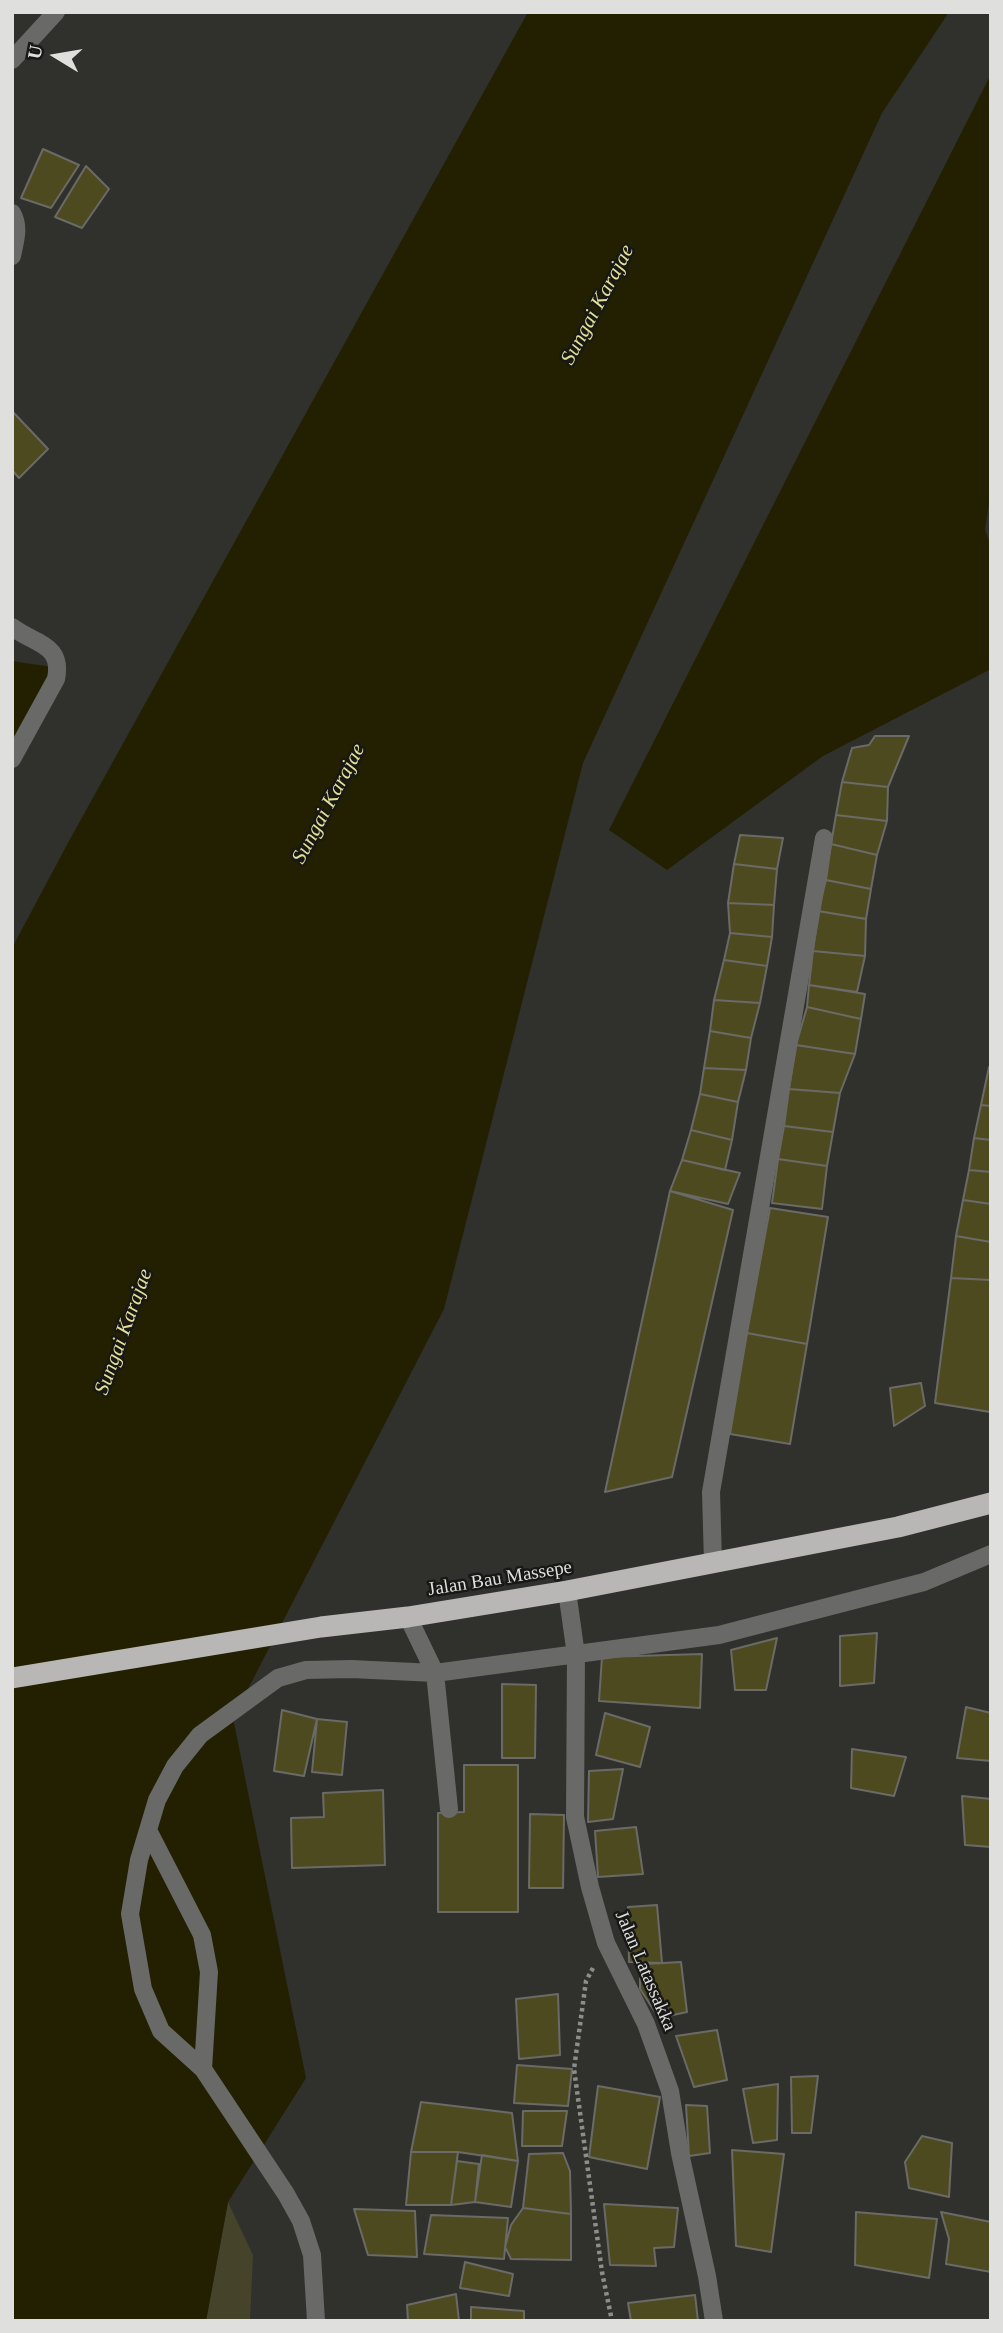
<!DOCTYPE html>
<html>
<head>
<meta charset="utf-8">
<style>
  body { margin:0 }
  #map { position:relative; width:1003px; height:2333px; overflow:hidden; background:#30302d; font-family:Georgia,serif }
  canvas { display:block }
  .frame { position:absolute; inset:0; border:14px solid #dfdfde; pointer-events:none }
  .north { position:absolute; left:21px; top:21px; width:70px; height:70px; -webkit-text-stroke:5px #181816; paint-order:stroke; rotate:281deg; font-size:19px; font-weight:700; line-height:28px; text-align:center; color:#dfdfde }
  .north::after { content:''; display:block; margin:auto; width:24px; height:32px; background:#dfdfde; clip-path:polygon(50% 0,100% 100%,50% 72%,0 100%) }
</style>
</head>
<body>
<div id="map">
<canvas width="1003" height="2333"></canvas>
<div class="frame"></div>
<div class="north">U</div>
</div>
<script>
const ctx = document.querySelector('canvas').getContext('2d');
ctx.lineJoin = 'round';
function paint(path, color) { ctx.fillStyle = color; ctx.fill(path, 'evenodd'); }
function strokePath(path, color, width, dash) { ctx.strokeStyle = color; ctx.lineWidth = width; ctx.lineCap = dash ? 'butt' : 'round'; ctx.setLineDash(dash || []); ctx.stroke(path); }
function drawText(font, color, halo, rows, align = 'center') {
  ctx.font = font + ' Georgia,serif'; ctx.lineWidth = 5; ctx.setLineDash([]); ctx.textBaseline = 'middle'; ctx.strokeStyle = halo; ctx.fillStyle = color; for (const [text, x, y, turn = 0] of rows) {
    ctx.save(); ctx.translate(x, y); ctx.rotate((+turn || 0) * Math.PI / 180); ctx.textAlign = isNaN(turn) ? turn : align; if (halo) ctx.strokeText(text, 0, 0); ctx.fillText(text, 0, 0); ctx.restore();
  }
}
const green = new Path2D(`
  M 228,2202 L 253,2255 L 250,2321 L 206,2321 Z`);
const water = new Path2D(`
  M 528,12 L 949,12 L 882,113 L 583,763 L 444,1309 L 233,1718 L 306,2078 L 228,2202 L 206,2321 L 12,2321 L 12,948 L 69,841 Z
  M 991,74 L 991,490 L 985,530 L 991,546 L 991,669 L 823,756 L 667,870 L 609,830 Z
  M 12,661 L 52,667 L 12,745 Z`);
const building = new Path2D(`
  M 43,149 L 79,165 L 51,208 L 21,198 Z
  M 86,166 L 109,189 L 82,228 L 55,217 Z
  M 12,411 L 48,449 L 19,478 L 12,470 Z
  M 875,736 L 909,736 L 888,787 L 842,782 L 852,748 L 869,745 Z
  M 842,782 L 888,787 L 887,821 L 836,815 Z
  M 836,815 L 887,821 L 877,855 L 831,844 Z
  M 740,835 L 783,838 L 777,869 L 734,864 Z
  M 831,844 L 877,855 L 871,889 L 826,880 Z
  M 734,864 L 777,869 L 774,905 L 728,903 Z
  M 826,880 L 871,889 L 866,919 L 818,911 Z
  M 728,903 L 774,905 L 772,937 L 730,933 Z
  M 818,911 L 866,919 L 865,956 L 813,951 Z
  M 730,933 L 772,937 L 767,966 L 724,960 Z
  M 813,951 L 865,956 L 857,992 L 809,985 Z
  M 724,960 L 767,966 L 760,1003 L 714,1000 Z
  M 809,985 L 865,994 L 861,1019 L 807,1007 Z
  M 714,1000 L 760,1003 L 751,1038 L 710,1031 Z
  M 807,1007 L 861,1019 L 855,1054 L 796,1045 Z
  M 710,1031 L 751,1038 L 746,1070 L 704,1068 Z
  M 796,1045 L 855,1054 L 840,1093 L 789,1089 Z
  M 989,1067 L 991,1068 L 991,1106 L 981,1105 Z
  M 704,1068 L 746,1070 L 738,1102 L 700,1094 Z
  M 789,1089 L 840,1093 L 833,1132 L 784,1126 Z
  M 700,1094 L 738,1102 L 732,1140 L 691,1130 Z
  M 981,1105 L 991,1106 L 991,1140 L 974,1138 Z
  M 784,1126 L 833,1132 L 827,1166 L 778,1159 Z
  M 691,1130 L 732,1140 L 725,1170 L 682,1160 Z
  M 974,1138 L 991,1140 L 991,1172 L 969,1170 Z
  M 778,1159 L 827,1166 L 822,1209 L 772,1203 Z
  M 682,1160 L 740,1173 L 728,1204 L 670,1191 Z
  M 969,1170 L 991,1172 L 991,1204 L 963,1200 Z
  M 670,1191 L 733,1210 L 672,1477 L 605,1492 Z
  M 963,1200 L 991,1204 L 991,1242 L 956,1236 Z
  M 770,1208 L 828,1217 L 807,1344 L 747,1333 Z
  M 956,1236 L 991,1242 L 991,1280 L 951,1278 Z
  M 951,1278 L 991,1280 L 990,1412 L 935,1403 Z
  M 747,1333 L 807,1344 L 790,1444 L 730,1434 Z
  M 921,1383 L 925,1406 L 894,1426 L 890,1388 Z
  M 877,1633 L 874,1683 L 840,1686 L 840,1636 Z
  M 777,1638 L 766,1690 L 735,1690 L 731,1650 Z
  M 702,1654 L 700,1708 L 599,1701 L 602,1657 Z
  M 502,1684 L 536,1685 L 535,1758 L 502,1758 Z
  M 966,1707 L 991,1713 L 991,1761 L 957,1758 Z
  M 282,1710 L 317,1719 L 304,1776 L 274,1771 Z
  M 605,1713 L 650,1727 L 640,1767 L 596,1755 Z
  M 317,1719 L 347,1722 L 342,1775 L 312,1772 Z
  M 852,1749 L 906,1757 L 894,1796 L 851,1788 Z
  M 464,1765 L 518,1765 L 518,1912 L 438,1912 L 438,1813 L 464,1812 Z
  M 623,1769 L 613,1819 L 588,1822 L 589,1771 Z
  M 383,1790 L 385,1865 L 292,1868 L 291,1818 L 324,1817 L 323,1793 Z
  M 962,1796 L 991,1799 L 991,1847 L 965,1845 Z
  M 530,1814 L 564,1815 L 563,1888 L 529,1888 Z
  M 636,1827 L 643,1874 L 598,1877 L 595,1831 Z
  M 657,1905 L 662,1963 L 629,1962 L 628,1907 Z
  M 681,1962 L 687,2012 L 659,2018 L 640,1989 L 640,1969 L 645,1964 Z
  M 558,1994 L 560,2055 L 519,2059 L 516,1999 Z
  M 717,2030 L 727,2080 L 694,2087 L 676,2036 Z
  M 517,2065 L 572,2069 L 568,2106 L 514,2103 Z
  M 818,2076 L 811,2133 L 792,2133 L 791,2077 Z
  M 778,2084 L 777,2140 L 753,2143 L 743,2089 Z
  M 598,2086 L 660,2097 L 647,2169 L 589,2157 Z
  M 421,2102 L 512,2113 L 518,2161 L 458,2152 L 411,2152 Z
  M 686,2105 L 707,2106 L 710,2153 L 689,2156 Z
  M 523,2111 L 567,2111 L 562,2146 L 522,2146 Z
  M 922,2136 L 952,2143 L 949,2197 L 909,2188 L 905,2162 Z
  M 732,2150 L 784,2154 L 771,2252 L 736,2246 Z
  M 411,2152 L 458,2152 L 451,2205 L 406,2205 Z
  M 563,2153 L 570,2171 L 571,2214 L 523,2208 L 529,2154 Z
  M 482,2155 L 518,2161 L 511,2207 L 475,2202 Z
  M 457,2161 L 479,2164 L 475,2202 L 451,2205 Z
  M 604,2204 L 678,2208 L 674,2247 L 654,2248 L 656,2266 L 610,2265 Z
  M 523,2208 L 571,2214 L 571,2260 L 511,2259 L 505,2247 L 511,2225 Z
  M 354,2209 L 415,2211 L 417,2257 L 368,2255 Z
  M 856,2212 L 937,2219 L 929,2278 L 855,2265 Z
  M 941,2212 L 991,2222 L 991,2272 L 946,2264 L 949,2239 Z
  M 431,2215 L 508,2218 L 504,2259 L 424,2254 Z
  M 465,2262 L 513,2274 L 509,2296 L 460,2288 Z
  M 456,2294 L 459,2321 L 408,2321 L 407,2305 Z
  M 695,2295 L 698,2321 L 631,2321 L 628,2303 Z
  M 471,2307 L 524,2311 L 524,2321 L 471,2321 Z`);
const path = new Path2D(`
  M 593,1968 L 586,1981 L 574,2069 L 602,2272 L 612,2321`);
const minor = new Path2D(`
  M 12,60 L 56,12
  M 12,213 C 20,227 15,241 12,256
  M 12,627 C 36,645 63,644 56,679 L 12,759
  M 713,1563 L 711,1492 L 824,838
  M 567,1591 L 576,1655 L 575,1817 L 590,1887 L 606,1943 L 646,2024 L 670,2091 L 680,2153 L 707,2276 L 714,2321
  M 408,1617 L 435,1673 L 449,1809
  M 148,1830 L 202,1935 L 209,1972 L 203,2069
  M 316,2321 L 312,2255 L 301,2221 L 286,2194 L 203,2069 L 161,2031 L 143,1989 L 130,1914 L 139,1860 L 157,1800 L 175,1766 L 200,1735 L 278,1678 L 306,1670 L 351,1669 L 435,1673 L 719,1635 L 924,1582 L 991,1554`);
const highway = new Path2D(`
  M 12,1678 L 321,1627 L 408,1617 L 567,1591 L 898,1527 L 991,1503`);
const streetNames = [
  ["Jalan Bau Massepe",500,1579,-9],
  ["Jalan Latassakka",645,1971,67]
];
const waterNames = [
  ["Sungai Karajae",598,305,-62],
  ["Sungai Karajae",329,804,-62],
  ["Sungai Karajae",124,1332,-70]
];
paint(green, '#45432a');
paint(water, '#232001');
paint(building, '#4e4a20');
strokePath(building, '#6a6a67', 2);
strokePath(path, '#8d8d8b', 4.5, [3.5, 3.5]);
strokePath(minor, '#696968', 18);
strokePath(highway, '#b8b7b5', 21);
drawText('19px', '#dfdfde', '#181816', streetNames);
drawText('italic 21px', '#e4df97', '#181816', waterNames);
</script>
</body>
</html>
